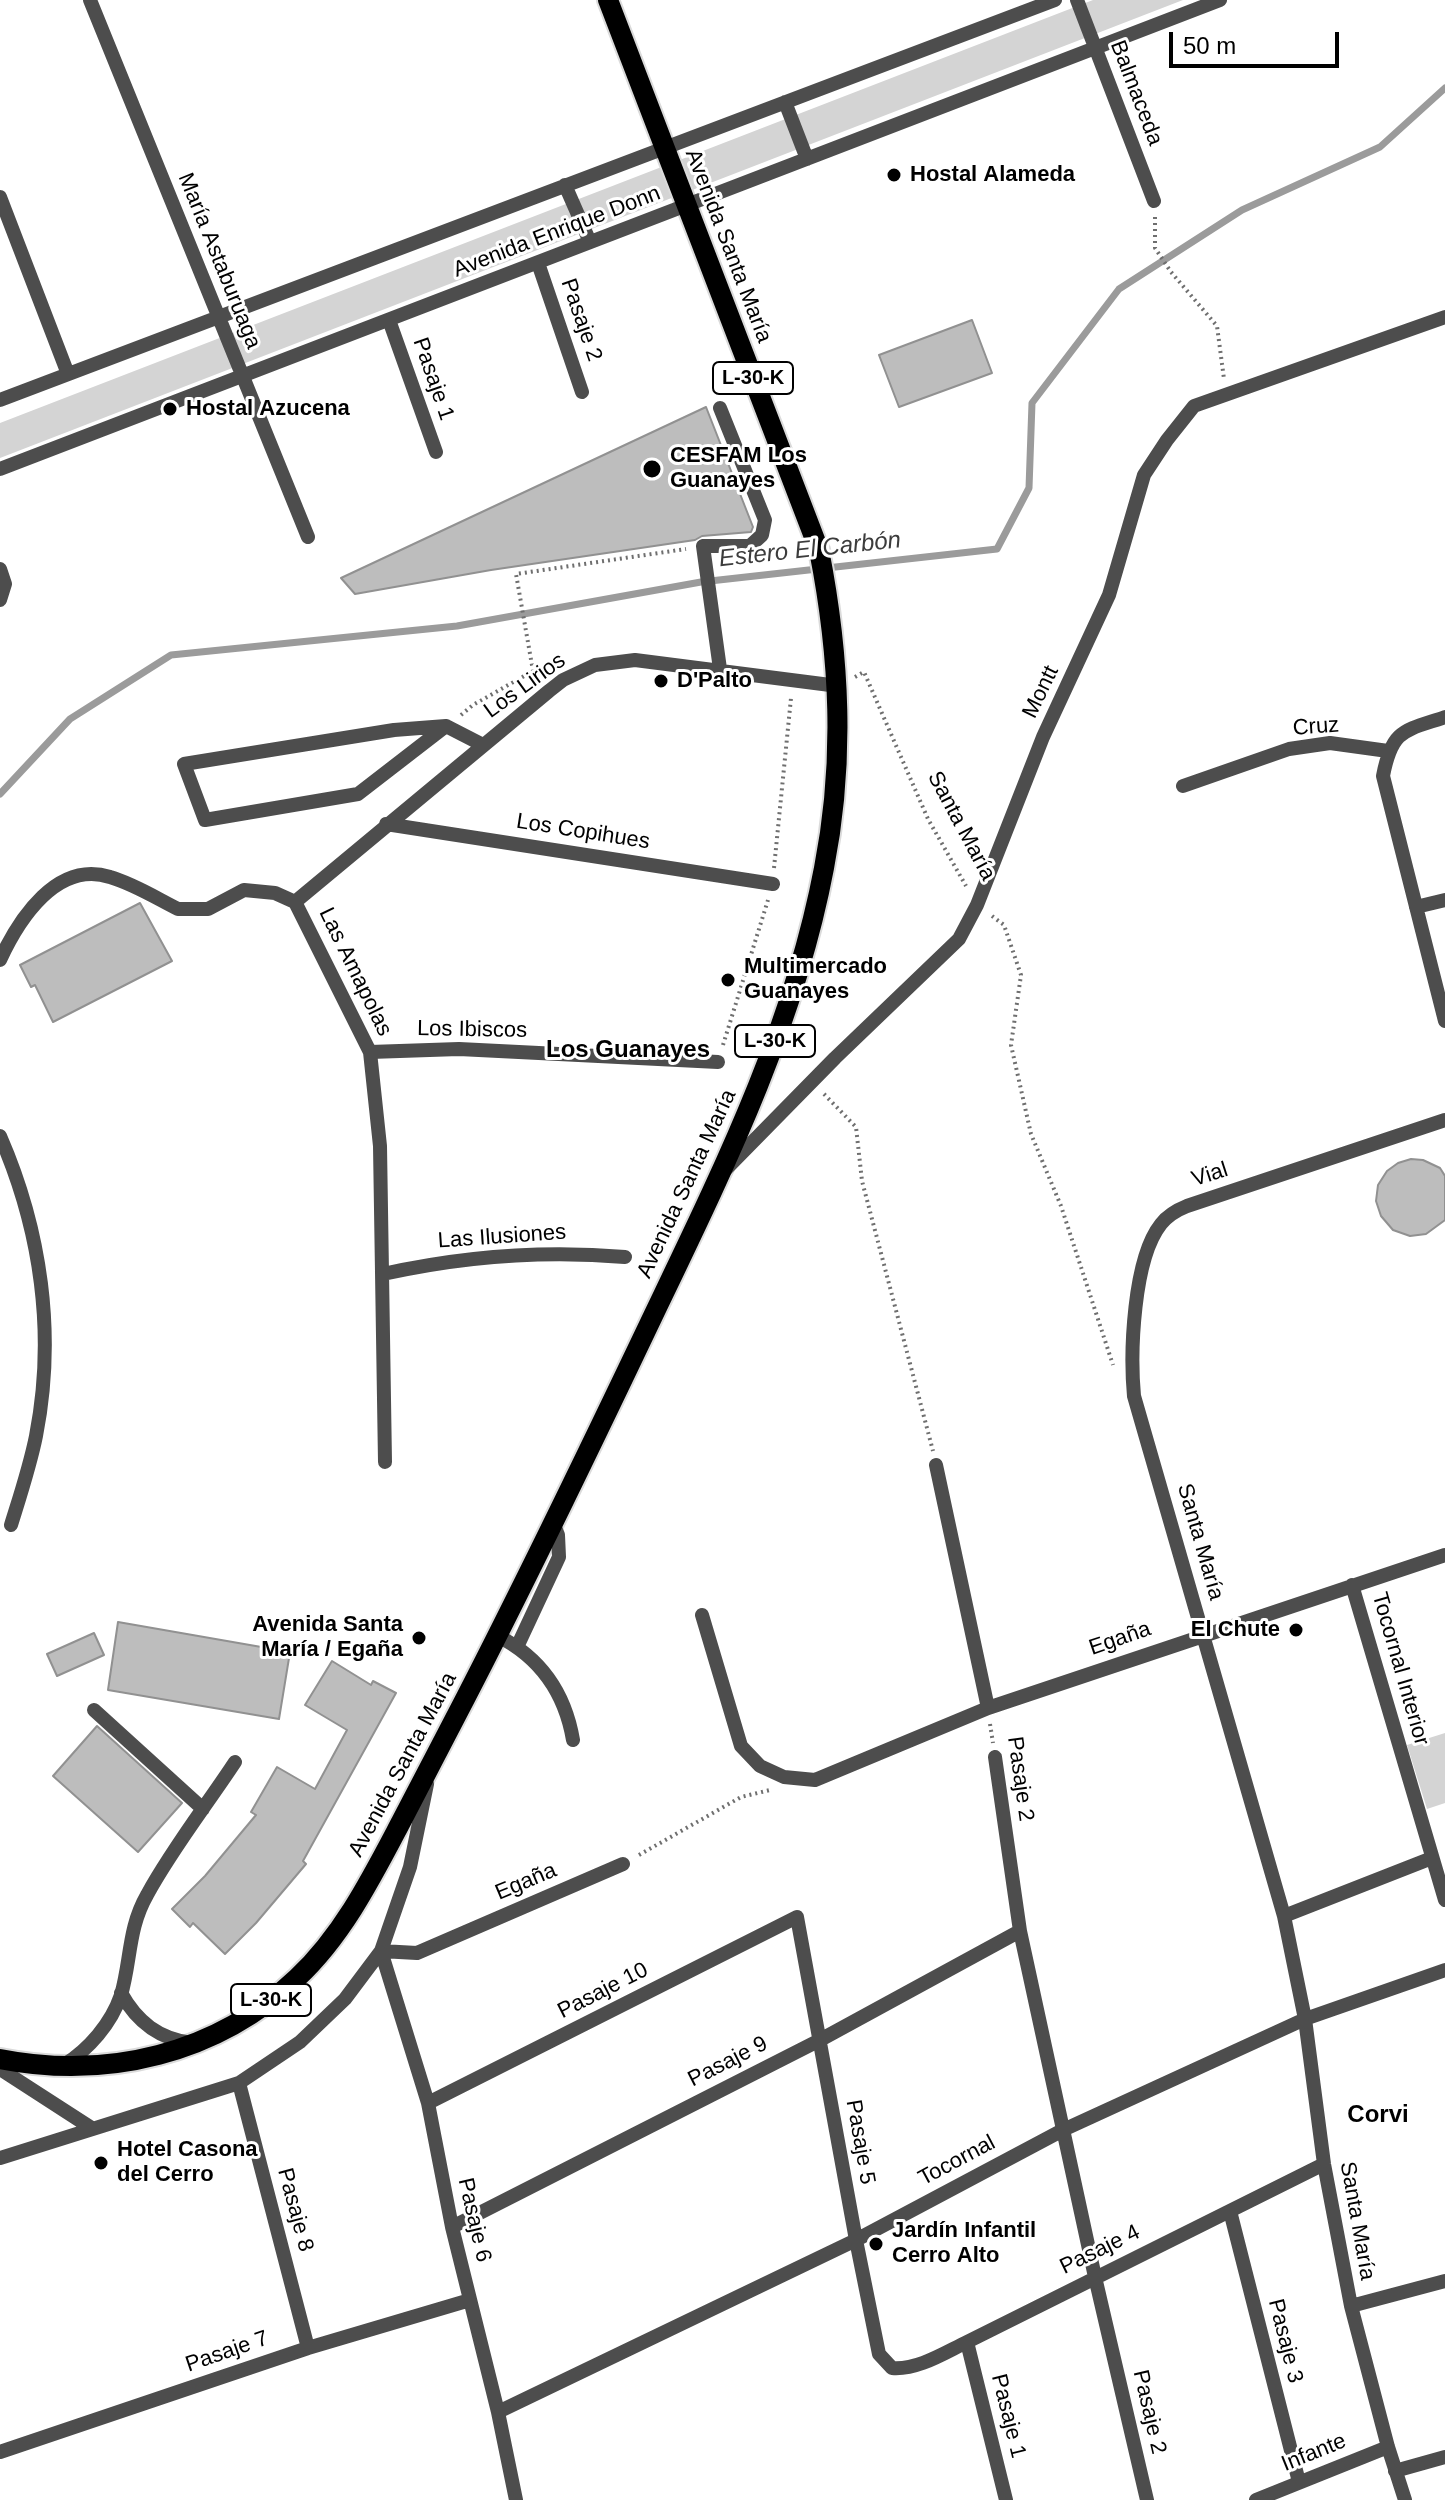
<!DOCTYPE html>
<html>
<head>
<meta charset="utf-8">
<style>
  body { margin:0 }
  #map { position:relative; width:1445px; height:2500px; overflow:hidden; background:#fff; font-family:Arial,sans-serif }
  canvas { display:block }
  .scale { position:absolute; left:1169px; top:32px; width:170px; height:36px; box-sizing:border-box; border:4px solid #000; border-top:0; padding-left:10px; font-size:24px; line-height:28px; white-space:nowrap; color:#000; -webkit-text-stroke:6px #fff; paint-order:stroke }
</style>
</head>
<body>
<div id="map">
<canvas width="1445" height="2500"></canvas>
<div class="scale">50 m</div>
</div>
<script>
const ctx = document.querySelector('canvas').getContext('2d');
ctx.lineJoin = 'round';
function paint(path, color) { ctx.fillStyle = color; ctx.fill(path, 'evenodd'); }
function strokePath(path, color, width, dash) { ctx.strokeStyle = color; ctx.lineWidth = width; ctx.lineCap = dash ? 'butt' : 'round'; ctx.setLineDash(dash || []); ctx.stroke(path); }
function drawText(font, color, halo, rows, align = 'center') {
  ctx.font = font + ' Arial,sans-serif'; ctx.lineWidth = 6; ctx.setLineDash([]); ctx.textBaseline = 'middle'; ctx.strokeStyle = halo; ctx.fillStyle = color; for (const [text, x, y, turn = 0] of rows) {
    ctx.save(); ctx.translate(x, y); ctx.rotate((+turn || 0) * Math.PI / 180); ctx.textAlign = isNaN(turn) ? turn : align; if (halo) ctx.strokeText(text, 0, 0); ctx.fillText(text, 0, 0); ctx.restore();
  }
}
const green = new Path2D(`
  M 1093,0 L 1183,0 L 0,458 L 0,423 Z
  M 1445,1733 L 1445,1803 L 1427,1809 L 1407,1745 Z`);
const stream = new Path2D(`
  M 0,794 L 70,719 L 171,655 L 457,626 L 701,582 L 997,549 L 1029,488 L 1032,403 L 1119,289 L 1242,210 L 1380,147 L 1445,88`);
const building = new Path2D(`
  M 972,320 L 992,373 L 899,407 L 879,355 Z
  M 706,407 L 753,527 L 751,532 L 702,536 L 695,540 L 491,570 L 355,594 L 341,578 Z
  M 140,903 L 172,961 L 53,1022 L 35,985 L 31,987 L 20,965 Z
  M 1411,1159 L 1423,1160 L 1440,1168 L 1445,1176 L 1445,1220 L 1426,1234 L 1410,1236 L 1393,1230 L 1381,1216 L 1376,1201 L 1378,1185 L 1387,1171 L 1398,1163 Z
  M 118,1622 L 290,1652 L 279,1719 L 108,1690 Z
  M 94,1633 L 104,1655 L 57,1676 L 47,1654 Z
  M 332,1661 L 371,1685 L 373,1681 L 396,1693 L 303,1861 L 306,1864 L 256,1923 L 225,1954 L 193,1923 L 190,1927 L 172,1909 L 205,1876 L 256,1815 L 251,1812 L 277,1767 L 315,1789 L 347,1730 L 305,1705 Z
  M 97,1726 L 182,1803 L 138,1852 L 53,1776 Z`);
const path = new Path2D(`
  M 1155,217 L 1155,248 L 1171,272 L 1217,326 L 1224,379
  M 855,677 L 864,672 L 928,819 L 966,886
  M 461,715 L 473,705 L 533,671 L 516,574 L 686,549
  M 774,868 L 791,698
  M 992,916 L 1004,925 L 1021,975 L 1011,1045 L 1031,1134 L 1061,1206 L 1113,1365
  M 723,1045 L 768,900
  M 824,1094 L 856,1127 L 862,1181 L 933,1451
  M 990,1724 L 993,1743
  M 639,1855 L 741,1797 L 770,1790`);
const minor = new Path2D(`
  M 90,0 L 308,537
  M 1077,0 L 1154,201
  M 785,102 L 807,159
  M 565,185 L 590,242
  M 0,197 L 68,374
  M 538,263 L 582,392
  M 389,320 L 436,452
  M 0,400 L 1055,0
  M 0,469 L 1220,0
  M 0,569 L 5,584 L 0,600
  M 720,669 L 703,546 L 750,546 L 762,535 L 765,520 L 720,408
  M 1445,717 C 1404,731 1392,729 1383,776 L 1445,1021
  M 446,726 L 358,794 L 205,820 L 184,764 L 394,730 L 446,726 L 483,745
  M 1183,786 L 1289,749 L 1330,743 L 1388,751
  M 386,824 L 773,884
  M 295,902 L 549,691 L 563,680 L 595,665 L 635,660 L 838,686
  M 1416,907 L 1445,900
  M 0,960 C 19,919 57,860 110,877 C 134,884 156,898 178,909 L 208,909 L 244,890 L 275,893 L 295,902 L 370,1052 L 380,1146 L 385,1462
  M 370,1052 L 459,1049 L 718,1062
  M 0,1136 C 41,1230 56,1334 36,1436 C 30,1466 20,1496 11,1525
  M 726,1169 L 835,1058 L 959,939 L 977,905 L 1043,737 L 1109,595 L 1144,475 L 1167,440 L 1194,406 L 1445,317
  M 383,1274 C 464,1256 543,1250 625,1257
  M 936,1465 L 988,1708
  M 1352,1585 L 1445,1900
  M 702,1615 L 741,1746 L 760,1766 L 784,1777 L 815,1780 L 988,1708 L 1445,1555
  M 498,1636 C 541,1658 565,1693 573,1740
  M 517,1647 L 559,1557 L 558,1535 L 553,1523
  M 94,1710 L 203,1809
  M 995,1757 L 1020,1931 L 1095,2277 L 1147,2500
  M 1284,1916 L 1432,1858
  M 381,1951 L 428,2103 L 452,2227 L 498,2412 L 516,2500
  M 381,1951 L 417,1953 L 623,1864
  M 121,1993 C 137,2022 159,2039 192,2043
  M 64,2065 C 89,2049 111,2024 121,1995 C 131,1961 128,1928 147,1895 C 172,1849 206,1806 235,1762
  M 0,2069 L 93,2129
  M 239,2083 L 308,2348
  M 428,2103 L 797,1917 L 856,2240 L 879,2354 L 892,2368 C 918,2370 944,2353 967,2342 L 1324,2164
  M 0,2158 L 239,2083 L 300,2042 L 345,1999 L 381,1951 L 410,1867 L 427,1784
  M 1230,2211 L 1299,2482
  M 452,2227 L 820,2040 L 1020,1931
  M 1351,2306 L 1445,2281
  M 967,2342 L 1006,2500
  M 498,2412 L 856,2240 L 1063,2130 L 1305,2019 L 1445,1970
  M 0,2452 L 308,2348 L 470,2300
  M 1395,2471 L 1445,2457
  M 1256,2500 L 1388,2447
  M 1405,2500 L 1388,2447 L 1351,2306 L 1324,2164 L 1305,2019 L 1284,1916 L 1134,1396 C 1130,1353 1133,1259 1161,1224 C 1168,1215 1177,1210 1187,1206 L 1445,1120`);
const major = new Path2D(`
  M 0,2059 C 107,2080 217,2054 297,1978 C 343,1935 372,1877 401,1822 C 423,1780 444,1739 466,1697 C 531,1571 592,1444 653,1316 C 722,1172 794,1027 824,868 C 845,761 840,657 819,550 L 608,0`);
const markers = [
  [894,175,8,"#000"],
  [170,409,8,"#000"],
  [652,469,10,"#000"],
  [661,681,8,"#000"],
  [728,980,8,"#000"],
  [1296,1630,8,"#000"],
  [419,1638,8,"#000"],
  [101,2163,8,"#000"],
  [876,2244,8,"#000"]
];
const shields = [
  [753,378,80],
  [775,1041,80],
  [271,2000,80]
];
const shieldNames = [
  ["L-30-K",753,378],
  ["L-30-K",775,1041],
  ["L-30-K",271,2000]
];
const streetNames = [
  ["Balmaceda",1136,93,69],
  ["Avenida Enrique Donn",557,232,-21],
  ["Avenida Santa María",728,246,69],
  ["María Astaburuaga",219,261,68],
  ["Pasaje 2",581,320,71],
  ["Pasaje 1",433,379,71],
  ["Los Lirios",525,686,-36],
  ["Montt",1041,692,-64],
  ["Cruz",1316,727,-4],
  ["Santa María",961,826,62],
  ["Los Copihues",583,832,9],
  ["Las Amapolas",355,972,64],
  ["Los Ibiscos",472,1030,1],
  ["Vial",1210,1175,-18],
  ["Avenida Santa María",687,1184,-65],
  ["Las Ilusiones",502,1237,-4],
  ["Santa María",1200,1542,74],
  ["Egaña",1120,1639,-19],
  ["Tocornal Interior",1400,1669,74],
  ["Avenida Santa María",403,1765,-62],
  ["Pasaje 2",1020,1779,82],
  ["Egaña",526,1882,-23],
  ["Pasaje 10",603,1991,-27],
  ["Pasaje 9",728,2062,-27],
  ["Pasaje 5",860,2142,80],
  ["Tocornal",957,2161,-28],
  ["Pasaje 8",295,2210,75],
  ["Pasaje 6",474,2220,77],
  ["Santa María",1357,2221,80],
  ["Pasaje 4",1100,2250,-26],
  ["Pasaje 3",1285,2341,76],
  ["Pasaje 7",227,2352,-19],
  ["Pasaje 2",1149,2412,77],
  ["Pasaje 1",1008,2416,76],
  ["Infante",1314,2453,-22]
];
const poiNames = [
  ["Hostal Alameda",910,175],
  ["Hostal Azucena",186,409],
  ["CESFAM Los",670,456],
  ["Guanayes",670,481],
  ["D'Palto",677,681],
  ["Multimercado",744,967],
  ["Guanayes",744,992],
  ["Avenida Santa",403,1625,"right"],
  ["María / Egaña",403,1650,"right"],
  ["El Chute",1280,1630,"right"],
  ["Hotel Casona",117,2150],
  ["del Cerro",117,2175],
  ["Jardín Infantil",892,2231],
  ["Cerro Alto",892,2256]
];
const waterNames = [
  ["Estero El Carbón",810,550,-6]
];
const neighbourhoodNames = [
  ["Los Guanayes",628,1050],
  ["Corvi",1378,2115]
];
paint(green, '#d4d4d4');
strokePath(stream, '#9b9b9b', 7);
paint(building, '#bdbdbd');
strokePath(building, '#919191', 2);
strokePath(major, '#dbdbdb', 24);
strokePath(path, '#6f6f6f', 4, [2, 4]);
strokePath(minor, '#4d4d4d', 14);
strokePath(major, '#000', 20);
for (const [x, y, r, color] of markers) { const dot = new Path2D(); dot.arc(x, y, r, 0, 2 * Math.PI); ctx.fillStyle = color; ctx.fill(dot); strokePath(dot, '#fff', 3); }
for (const [x, y, w] of shields) { const box = new Path2D(); box.roundRect(x - w / 2, y - 16, w, 32, 6); ctx.fillStyle = '#fff'; ctx.fill(box); strokePath(box, '#000', 2); }
drawText('bold 20px', '#000', null, shieldNames);
drawText('22px', '#000', '#fff', streetNames);
drawText('bold 22px', '#000', '#fff', poiNames, 'left');
drawText('italic 24px', '#3c3c3c', '#fff', waterNames);
drawText('bold 24px', '#000', '#fff', neighbourhoodNames);
</script>
</body>
</html>
